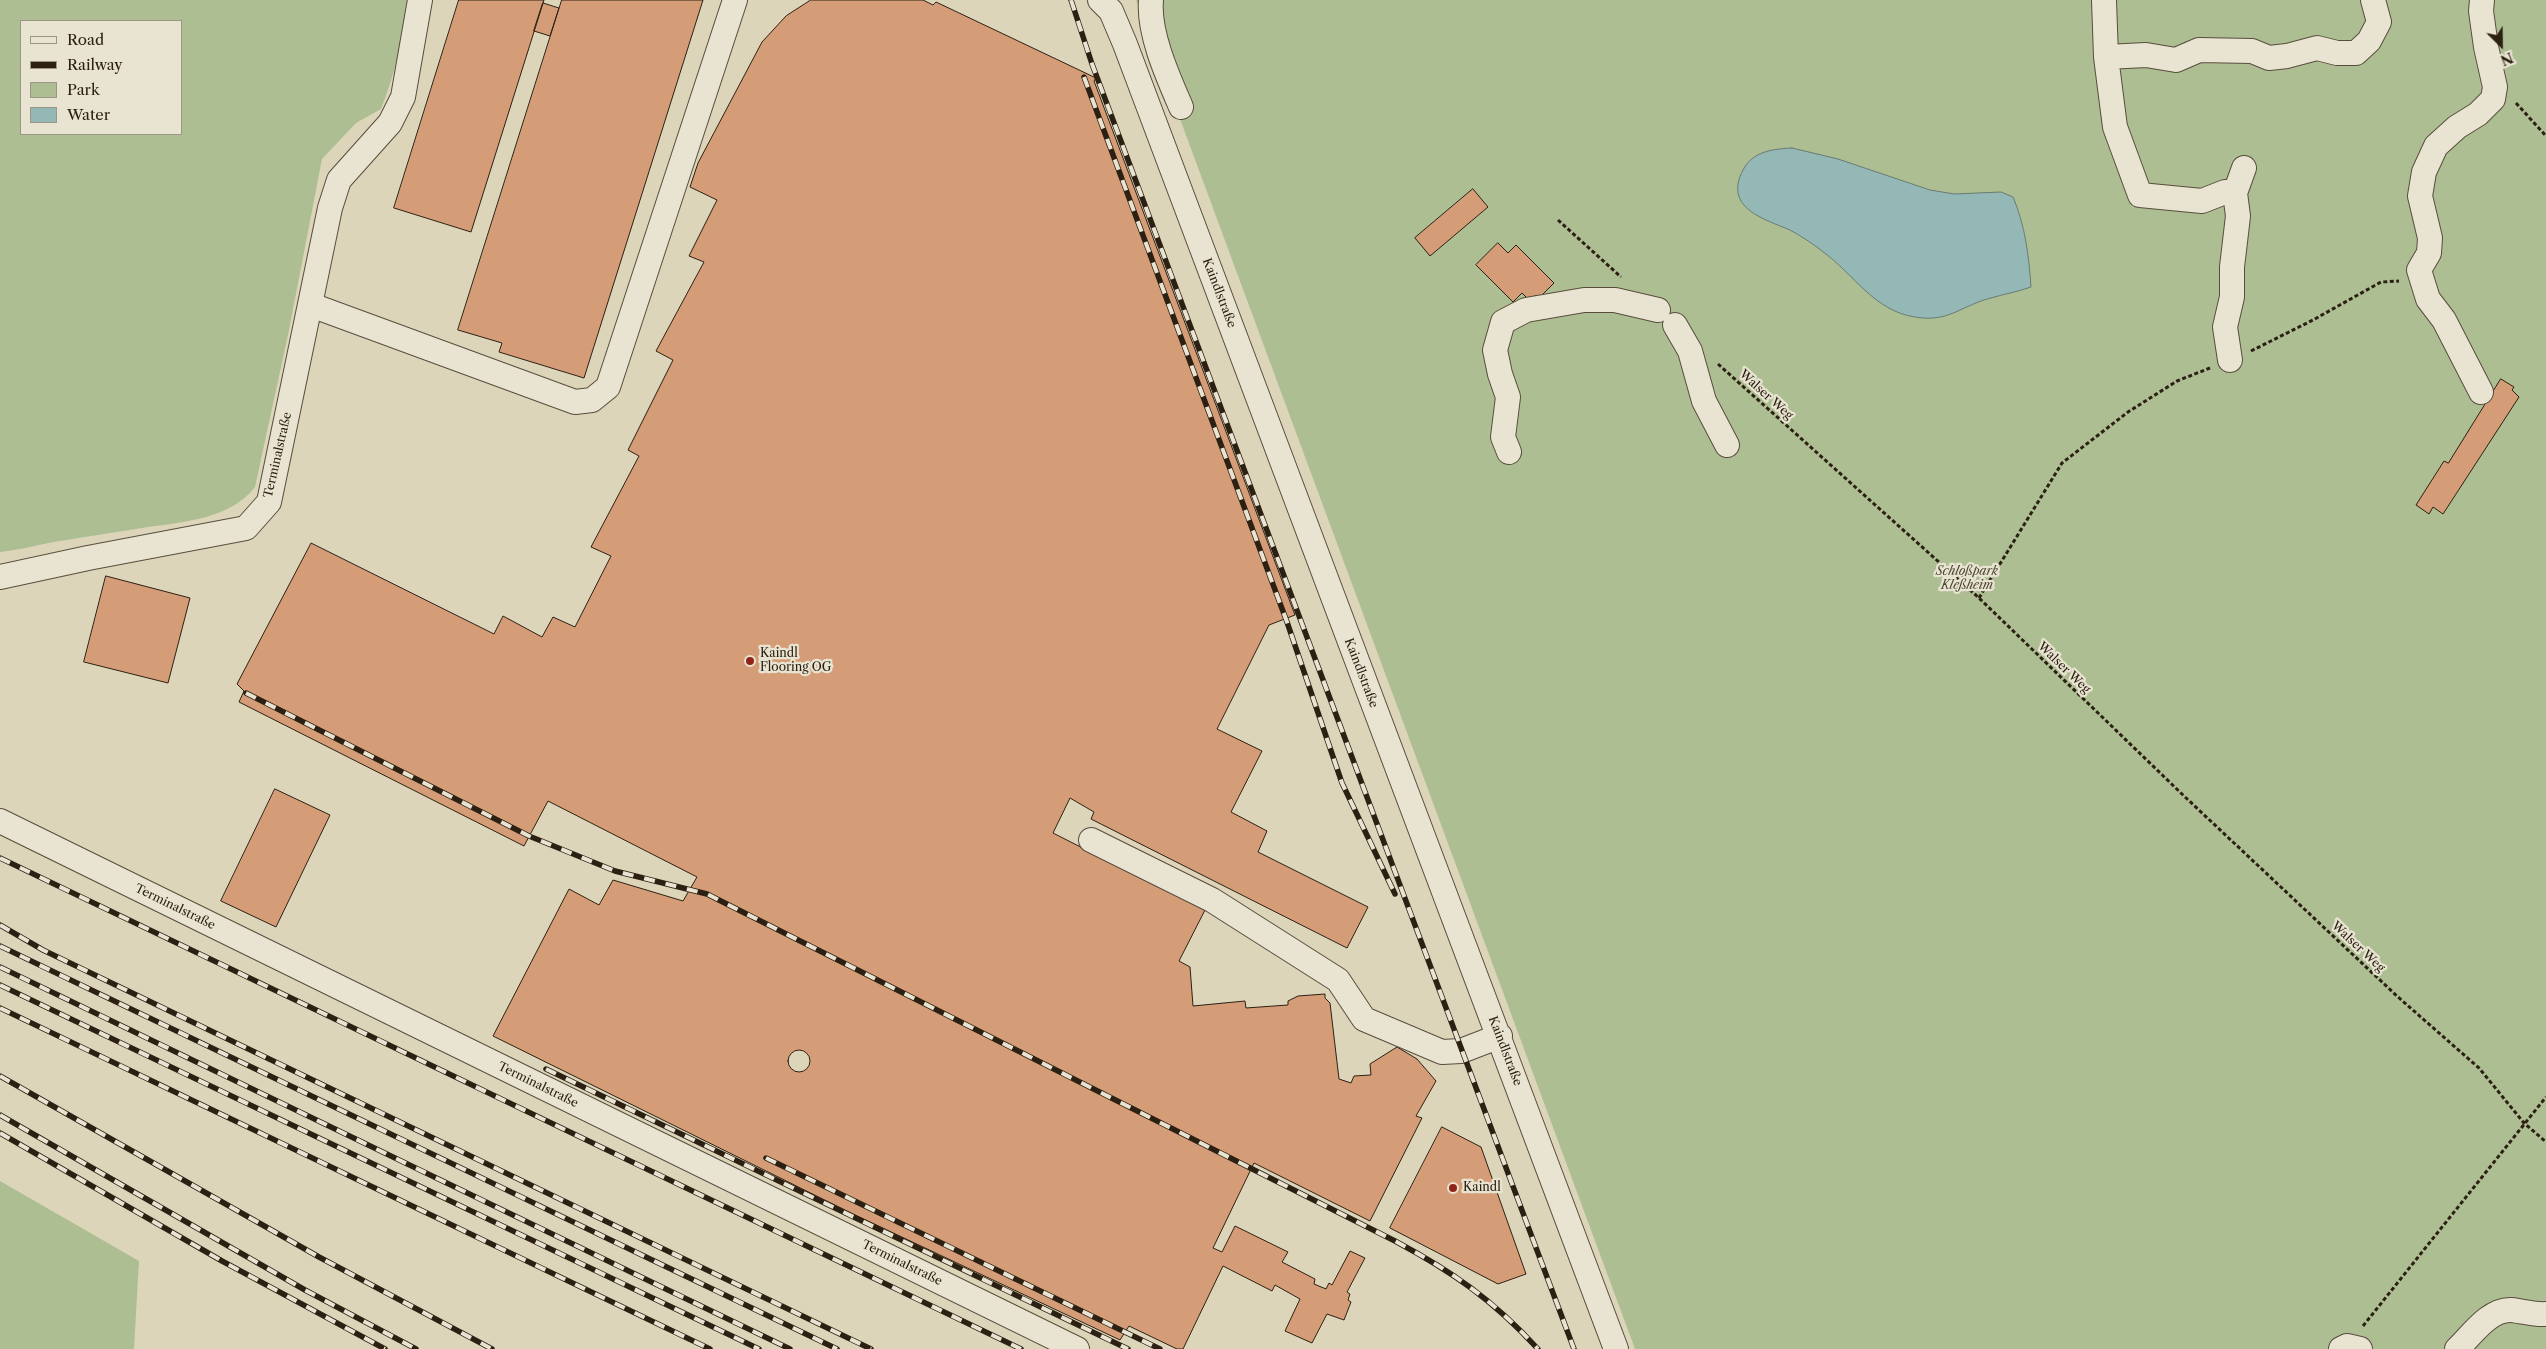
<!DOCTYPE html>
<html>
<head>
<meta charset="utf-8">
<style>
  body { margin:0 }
  #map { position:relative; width:2546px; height:1349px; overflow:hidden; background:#ddd5ba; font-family:"Libre Caslon Text",serif }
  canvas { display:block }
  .legend { position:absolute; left:20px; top:20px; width:162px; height:115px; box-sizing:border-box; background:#e9e4d2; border:1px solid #9d9686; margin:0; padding:6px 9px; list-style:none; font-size:15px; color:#2c2013 }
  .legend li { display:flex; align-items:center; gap:10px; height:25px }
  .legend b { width:25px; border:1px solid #9d9686 }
  .north { position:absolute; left:2476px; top:20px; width:50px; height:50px; -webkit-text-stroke:4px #e9e4d2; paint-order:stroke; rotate:157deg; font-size:14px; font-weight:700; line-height:20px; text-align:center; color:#2c2013 }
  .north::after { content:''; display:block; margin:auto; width:18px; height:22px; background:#2c2013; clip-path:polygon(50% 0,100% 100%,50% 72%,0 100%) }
</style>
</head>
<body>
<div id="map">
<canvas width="2546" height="1349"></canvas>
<ul class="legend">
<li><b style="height:6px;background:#e9e4d2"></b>Road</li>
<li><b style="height:6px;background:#2c2013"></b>Railway</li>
<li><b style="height:14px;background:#adbe93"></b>Park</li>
<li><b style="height:14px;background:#93b8b5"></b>Water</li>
</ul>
<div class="north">N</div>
</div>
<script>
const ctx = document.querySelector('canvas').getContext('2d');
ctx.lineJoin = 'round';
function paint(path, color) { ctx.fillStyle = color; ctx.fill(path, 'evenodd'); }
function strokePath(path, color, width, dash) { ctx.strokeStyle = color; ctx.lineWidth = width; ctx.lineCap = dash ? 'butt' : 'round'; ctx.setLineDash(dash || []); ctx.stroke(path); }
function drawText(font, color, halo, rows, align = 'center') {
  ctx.font = font + ' "Libre Caslon Text",serif'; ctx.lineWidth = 4.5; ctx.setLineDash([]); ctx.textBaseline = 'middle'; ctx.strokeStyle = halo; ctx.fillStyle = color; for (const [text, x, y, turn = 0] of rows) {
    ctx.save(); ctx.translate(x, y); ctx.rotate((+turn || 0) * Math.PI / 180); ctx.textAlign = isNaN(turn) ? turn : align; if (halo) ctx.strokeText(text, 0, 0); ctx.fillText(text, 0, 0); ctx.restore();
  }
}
const green = new Path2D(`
  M 0,0 L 408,0 C 403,38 395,74 381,109 L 356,123 L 322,159 L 288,335 L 255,487 C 228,522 176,522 136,529 C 110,533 85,537 60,541 C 40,544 21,550 0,552 ZM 21,21 L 181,21 L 181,134 L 21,134 Z
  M 1136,0 L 2546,0 L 2546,1349 L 1635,1349 Z
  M 0,1181 L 139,1261 L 134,1349 L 0,1349 Z`);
const water = new Path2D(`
  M 1792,148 L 1838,159 L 1930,190 L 1954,194 L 2001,192 L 2013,197 C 2025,225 2029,256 2031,287 C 2017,292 2004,294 1991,298 C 1962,305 1949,323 1915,317 C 1874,311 1854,274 1822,251 C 1812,243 1801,236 1790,230 C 1764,219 1723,208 1743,170 C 1753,151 1773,149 1792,148 Z`);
const building = new Path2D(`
  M 459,0 L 544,0 L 471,232 L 394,208 Z
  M 562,0 L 703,0 L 584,378 L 499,352 L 502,343 L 458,330 Z
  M 811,0 L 923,0 L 933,5 L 936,2 L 1096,78 L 1094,81 L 1295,615 L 1269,625 L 1217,729 L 1262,751 L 1231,812 L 1267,831 L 1258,852 L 1368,907 L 1347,948 L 1091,819 L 1094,812 L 1070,798 L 1053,833 L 1205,910 L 1179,961 L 1190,967 L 1193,1006 L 1245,1001 L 1246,1008 L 1288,1005 L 1288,1001 L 1298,996 L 1325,994 L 1325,998 L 1330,1003 L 1339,1079 L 1351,1083 L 1354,1076 L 1371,1075 L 1370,1064 L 1397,1047 L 1417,1059 L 1436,1081 L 1416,1116 L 1422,1118 L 1370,1221 L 1254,1163 L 1213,1248 L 1222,1252 L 1235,1226 L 1288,1252 L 1282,1262 L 1315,1279 L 1314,1284 L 1326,1289 L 1329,1283 L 1332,1285 L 1350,1251 L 1365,1258 L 1347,1292 L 1350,1294 L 1348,1300 L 1351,1302 L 1344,1320 L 1327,1314 L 1312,1343 L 1285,1331 L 1300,1299 L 1275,1285 L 1272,1291 L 1223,1266 L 1183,1349 L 1177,1349 L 1129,1326 L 1120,1340 L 851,1213 L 493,1036 L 569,889 L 599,905 L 613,880 L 683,901 L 697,877 L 548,801 L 524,846 L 239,702 L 244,691 L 237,684 L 311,543 L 494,634 L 503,616 L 542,637 L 553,617 L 575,627 L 611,556 L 591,547 L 639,456 L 628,450 L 673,360 L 656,351 L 704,262 L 689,256 L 717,200 L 690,187 L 698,163 L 762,42 L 786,16 Z
  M 543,3 L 559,8 L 550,36 L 534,31 Z
  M 1473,189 L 1488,207 L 1430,256 L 1415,238 Z
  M 1498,243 L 1508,253 L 1516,245 L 1554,283 L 1539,298 L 1536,295 L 1530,301 L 1522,293 L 1513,302 L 1476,265 Z
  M 2501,379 L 2514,387 L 2512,390 L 2519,397 L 2443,514 L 2433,507 L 2429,514 L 2416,505 L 2444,461 L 2448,463 Z
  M 106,576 L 190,598 L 168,683 L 84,662 Z
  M 275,789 L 330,815 L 276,927 L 221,901 Z
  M788 1061a11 11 0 1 1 22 0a11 11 0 1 1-22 0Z
  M 1442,1127 L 1481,1147 L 1526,1274 L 1498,1284 L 1390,1228 Z`);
const path = new Path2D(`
  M 2516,103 L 2546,136
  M 1558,220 L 1621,277
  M 2251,351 L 2313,320 L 2381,282 L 2399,281
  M 1718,364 L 1979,598 L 2184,796 L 2398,997 L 2479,1068 L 2524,1123 L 2546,1142
  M 1979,598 L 2062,463 L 2128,412 L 2177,381 L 2210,368
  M 2363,1326 L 2546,1097`);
const minor = new Path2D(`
  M 1100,0 L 1111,11 L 1125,44 L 1616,1349
  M 1151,0 C 1148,33 1168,77 1181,107
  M 2104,0 L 2106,57 L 2115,127 L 2140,195 L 2202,201 L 2225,192 L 2235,193 L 2238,216 L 2232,267 L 2232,297 L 2225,327 L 2230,360
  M 2106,57 L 2146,55 L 2176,60 L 2199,50 L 2252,51 L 2269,58 L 2287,56 L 2317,48 L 2337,53 L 2356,53 L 2369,41 L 2379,22 L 2373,0
  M 2235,193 L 2244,168
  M 311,305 L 575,402 L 592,400 L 608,387 L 735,0
  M 1675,325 L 1690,351 L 1704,401 L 1727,445
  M 2481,392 L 2444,320 L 2428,299 L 2419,270 L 2429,253 L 2430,238 L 2420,196 L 2424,172 L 2436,146 L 2457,127 L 2478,114 L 2493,99 L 2495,87 L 2486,47 L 2481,11 L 2482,0
  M 1509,452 L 1503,437 L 1508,397 L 1500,374 L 1495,350 L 1503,322 L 1526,310 L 1584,300 L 1615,300 L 1658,310
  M 0,577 L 88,558 L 246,528 L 269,502 L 330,208 L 339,180 L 390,123 L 403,97 L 420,0
  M 0,821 L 1077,1349
  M 1091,840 L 1212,900 L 1338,980 L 1364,1019 L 1442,1052 L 1461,1051 L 1500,1036
  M 2341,1349 L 2347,1346 L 2360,1349
  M 2457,1349 C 2471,1336 2489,1309 2511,1310 C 2523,1311 2534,1315 2546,1314`);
const rail = new Path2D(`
  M 1071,0 L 1092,64 L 1574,1349
  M 1084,77 L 1287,622 L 1342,783 L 1395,894
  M 246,693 L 529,836 L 615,871 L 707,894 L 1395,1241 C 1453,1272 1493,1300 1538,1349
  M 0,858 L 1021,1349
  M 0,925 L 43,950 L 871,1349
  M 0,946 L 837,1349
  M 0,967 L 790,1349
  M 0,985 L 759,1349
  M 0,1008 L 710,1349
  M 546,1069 L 1128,1349
  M 0,1076 L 319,1257 L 492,1349
  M 0,1115 L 305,1290 L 416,1349
  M 0,1133 L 222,1261 L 385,1349
  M 766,1158 L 1160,1349`);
const markers = [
  [750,661,5,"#8f2418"],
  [1453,1188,5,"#8f2418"]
];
const streetNames = [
  ["Kaindlstraße",1219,293,69],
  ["Walser Weg",1766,395,42],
  ["Terminalstraße",278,455,-77],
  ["Walser Weg",2064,668,44],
  ["Kaindlstraße",1361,673,69],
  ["Terminalstraße",175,907,26],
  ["Walser Weg",2358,947,43],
  ["Kaindlstraße",1505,1051,69],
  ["Terminalstraße",538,1085,26],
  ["Terminalstraße",902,1263,26]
];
const parkNames = [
  ["Schloßpark",1967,572],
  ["Kleßheim",1967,586]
];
const poiNames = [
  ["Kaindl",760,654],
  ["Flooring OG",760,668],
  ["Kaindl",1463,1188]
];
paint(green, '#adbe93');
paint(water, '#93b8b5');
strokePath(water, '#6a7b74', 1);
paint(building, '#d59d77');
strokePath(building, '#2c2013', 1);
strokePath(minor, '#584d3d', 26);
strokePath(path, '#2c2013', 3, [4, 2.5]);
strokePath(minor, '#e9e4d2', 24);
strokePath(rail, '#2c2013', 5.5);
strokePath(rail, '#e9e4d2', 4, [11]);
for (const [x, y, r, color] of markers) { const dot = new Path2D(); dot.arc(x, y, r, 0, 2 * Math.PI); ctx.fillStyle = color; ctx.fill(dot); strokePath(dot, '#e9e4d2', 2); }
drawText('12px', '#2c2013', '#e9e4d2', streetNames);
drawText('italic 12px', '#4c4833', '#e9e4d2', parkNames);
drawText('12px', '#2c2013', '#e9e4d2', poiNames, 'left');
</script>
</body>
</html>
